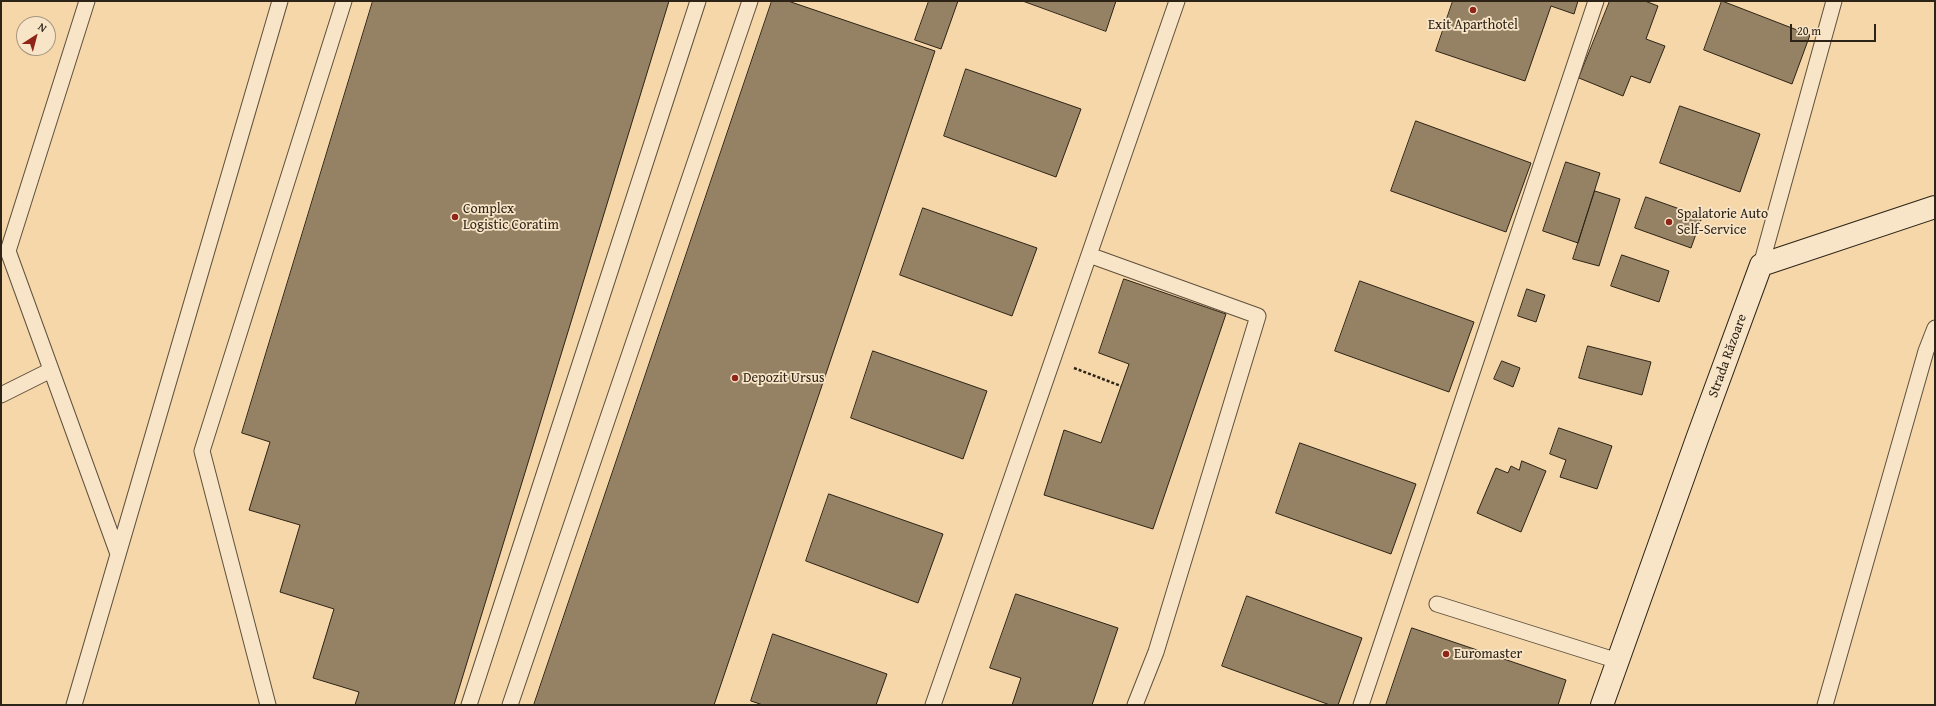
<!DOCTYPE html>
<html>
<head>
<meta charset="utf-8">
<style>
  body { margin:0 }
  #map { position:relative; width:1936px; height:706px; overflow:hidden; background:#f5d7aa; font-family:"Gentium Book Plus",serif }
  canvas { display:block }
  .frame { position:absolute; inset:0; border:2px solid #2d2317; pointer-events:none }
  .north { position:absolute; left:16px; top:16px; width:40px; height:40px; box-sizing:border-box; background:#f8e5c8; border:1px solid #a79781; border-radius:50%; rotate:36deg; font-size:11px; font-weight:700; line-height:16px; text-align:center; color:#2d2317 }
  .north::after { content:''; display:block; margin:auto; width:14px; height:18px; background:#8f2418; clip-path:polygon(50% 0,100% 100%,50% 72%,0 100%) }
  .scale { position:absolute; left:1790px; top:24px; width:86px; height:18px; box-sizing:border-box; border:2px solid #2d2317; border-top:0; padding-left:5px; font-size:12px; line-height:14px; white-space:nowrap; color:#2d2317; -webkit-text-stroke:3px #f8e5c8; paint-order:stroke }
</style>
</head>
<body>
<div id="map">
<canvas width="1936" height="706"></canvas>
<div class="frame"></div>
<div class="north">N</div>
<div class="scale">20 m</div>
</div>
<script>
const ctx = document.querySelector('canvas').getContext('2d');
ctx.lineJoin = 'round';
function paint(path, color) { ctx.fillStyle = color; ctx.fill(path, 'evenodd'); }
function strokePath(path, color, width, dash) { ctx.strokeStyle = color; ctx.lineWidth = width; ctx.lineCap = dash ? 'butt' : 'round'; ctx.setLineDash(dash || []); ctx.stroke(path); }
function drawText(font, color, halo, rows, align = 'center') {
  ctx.font = font + ' "Gentium Book Plus",serif'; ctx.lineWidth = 3.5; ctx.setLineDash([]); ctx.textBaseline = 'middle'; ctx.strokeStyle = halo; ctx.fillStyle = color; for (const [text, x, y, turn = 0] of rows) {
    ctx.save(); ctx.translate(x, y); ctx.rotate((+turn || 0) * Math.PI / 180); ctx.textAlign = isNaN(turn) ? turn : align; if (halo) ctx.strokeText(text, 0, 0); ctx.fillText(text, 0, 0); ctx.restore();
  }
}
const building = new Path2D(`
  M 373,1 L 669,1 L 454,705 L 355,705 L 359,692 L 313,678 L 334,609 L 280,592 L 300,525 L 249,510 L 270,442 L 242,433 Z
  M 772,1 L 788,1 L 935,51 L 714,705 L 534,705 Z
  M 929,1 L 958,1 L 941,49 L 915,40 Z
  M 1023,1 L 1116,1 L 1106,31 Z
  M 1453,1 L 1578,1 L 1574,14 L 1551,6 L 1525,81 L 1436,51 Z
  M 1610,1 L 1645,1 L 1658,6 L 1646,39 L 1665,46 L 1650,83 L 1631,76 L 1623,96 L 1579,78 Z
  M 1722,1 L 1810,35 L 1792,84 L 1704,50 Z
  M 966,69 L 1081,109 L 1056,177 L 944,136 Z
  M 1680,106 L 1760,134 L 1740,192 L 1660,163 Z
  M 1416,121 L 1531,163 L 1506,232 L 1391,191 Z
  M 1566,162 L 1600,173 L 1578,243 L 1543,231 Z
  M 1595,191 L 1620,199 L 1599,266 L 1573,259 Z
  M 1646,197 L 1702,217 L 1691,248 L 1635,228 Z
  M 923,208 L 1037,248 L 1012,316 L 900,275 Z
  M 1622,255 L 1669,271 L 1659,302 L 1611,286 Z
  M 1124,279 L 1226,314 L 1153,529 L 1044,495 L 1064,430 L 1101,443 L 1129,364 L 1099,353 Z
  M 1360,281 L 1474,322 L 1449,392 L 1335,351 Z
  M 1527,289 L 1545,295 L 1536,322 L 1518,316 Z
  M 1588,346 L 1651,362 L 1642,395 L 1579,378 Z
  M 873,351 L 987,391 L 963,459 L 851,418 Z
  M 1502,361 L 1520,368 L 1513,387 L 1494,379 Z
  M 1559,428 L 1612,446 L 1597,489 L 1560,477 L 1566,460 L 1550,454 Z
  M 1300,443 L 1416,484 L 1391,554 L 1276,513 Z
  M 1522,461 L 1546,471 L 1521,532 L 1477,513 L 1496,468 L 1508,473 L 1511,466 L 1519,470 Z
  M 829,494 L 943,534 L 918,603 L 806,561 Z
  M 1016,594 L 1118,628 L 1092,705 L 1012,705 L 1021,678 L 990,668 Z
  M 1247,596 L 1362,638 L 1338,705 L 1330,705 L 1222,666 Z
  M 1412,628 L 1566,680 L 1558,705 L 1386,705 Z
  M 773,634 L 887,674 L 876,705 L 763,705 L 751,701 Z`);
const path = new Path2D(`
  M 1074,368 L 1121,386`);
const lane = new Path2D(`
  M 87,1 L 8,251 L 118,554
  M 1089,255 L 1258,316 L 1156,652 L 1135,705
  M 1761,265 L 1834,1
  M 1,395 L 51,370
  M 1437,604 L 1618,661
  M 74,705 L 280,1
  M 268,705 L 202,451 L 344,1
  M 469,705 L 698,1
  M 510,705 L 750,1
  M 933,705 L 1177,1
  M 1361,705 L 1596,1
  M 1825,705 L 1926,351 L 1935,328`);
const secondary = new Path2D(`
  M 1602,705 L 1697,439 L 1761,265 L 1935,207`);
const markers = [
  [1473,10,4,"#8f2418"],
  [455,217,4,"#8f2418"],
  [1669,222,4,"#8f2418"],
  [735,378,4,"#8f2418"],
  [1446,654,4,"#8f2418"]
];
const poiNames = [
  ["Exit Aparthotel",1473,25,"center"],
  ["Complex",463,209],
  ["Logistic Coratim",463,225],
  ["Spalatorie Auto",1677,214],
  ["Self-Service",1677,230],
  ["Depozit Ursus",743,378],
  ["Euromaster",1454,654]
];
const streetNames = [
  ["Strada Răzoare",1728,356,-70]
];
paint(building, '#958163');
strokePath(building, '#2d2317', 1);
strokePath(lane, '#5f503c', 17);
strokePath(secondary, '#2d2317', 24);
strokePath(path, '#2d2317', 2.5, [3, 2]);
strokePath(lane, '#f8e5c8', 15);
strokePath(secondary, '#f8e5c8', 22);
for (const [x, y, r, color] of markers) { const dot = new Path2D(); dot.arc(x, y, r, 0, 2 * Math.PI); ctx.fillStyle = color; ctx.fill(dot); strokePath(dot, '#f8e5c8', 1.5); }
drawText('14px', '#2d2317', '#f8e5c8', poiNames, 'left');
drawText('14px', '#2d2317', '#f8e5c8', streetNames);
</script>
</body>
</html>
